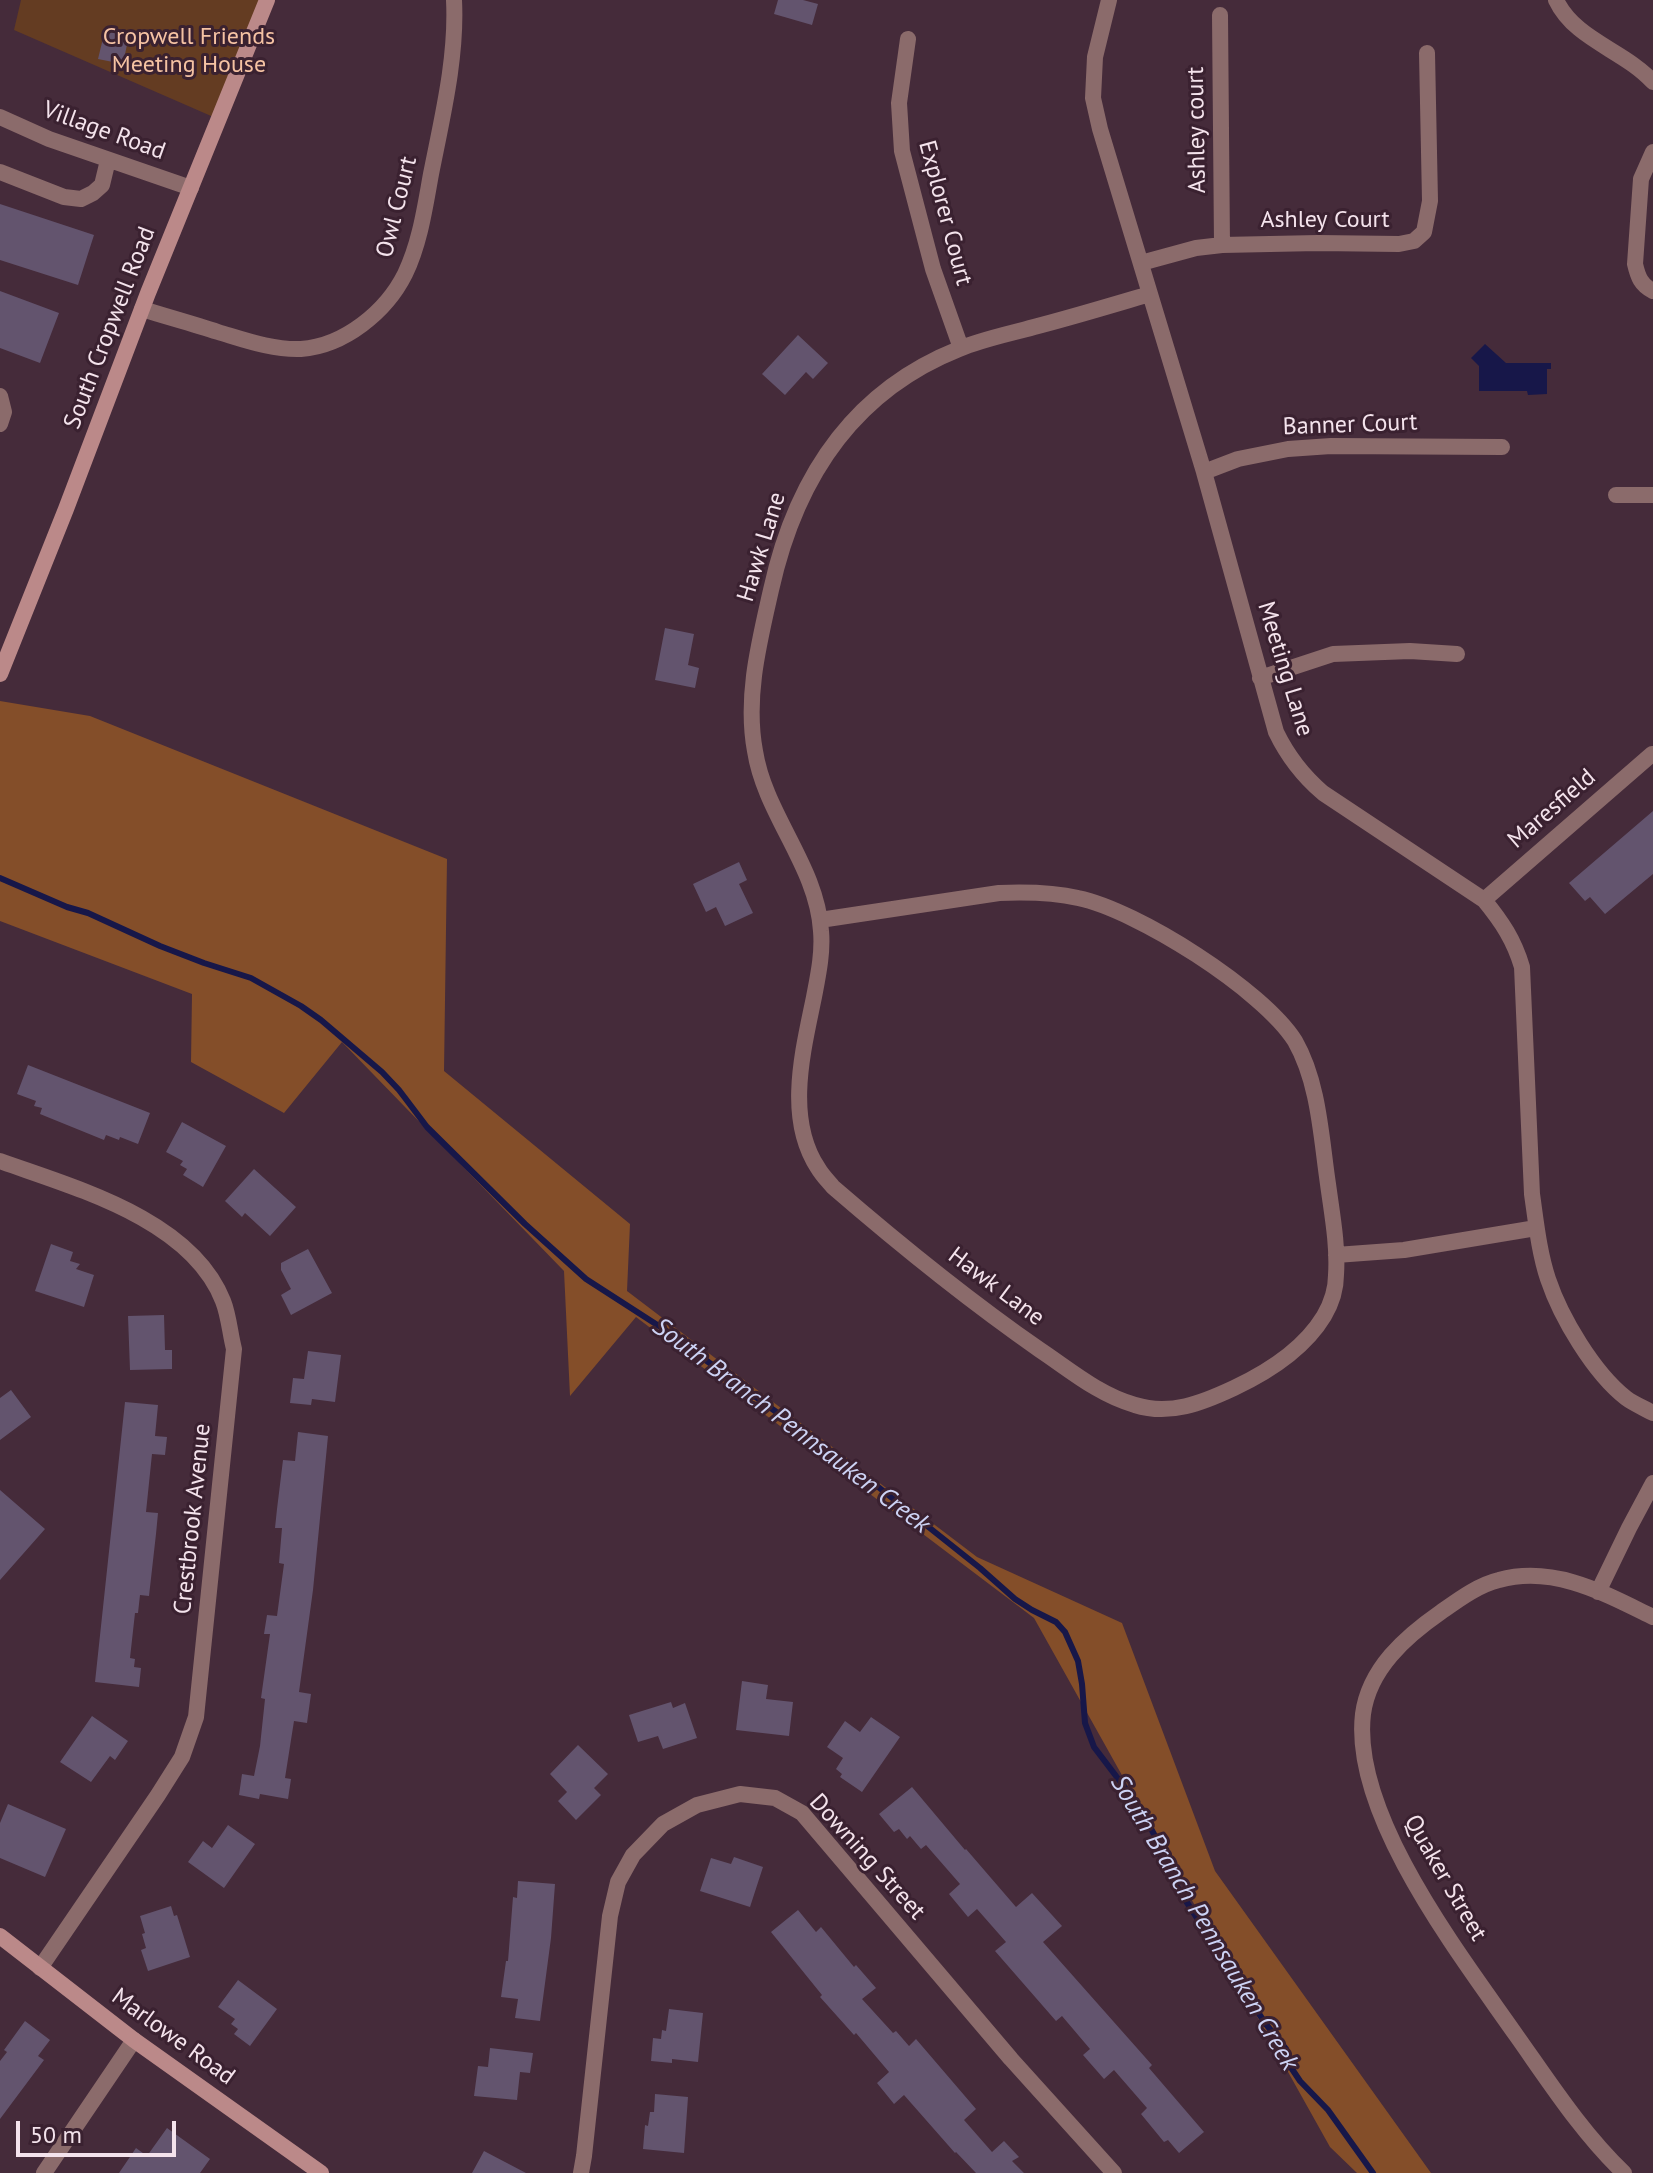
<!DOCTYPE html>
<html>
<head>
<meta charset="utf-8">
<style>
  body { margin:0 }
  #map { position:relative; width:1653px; height:2173px; overflow:hidden; background:#452b3a; font-family:"PT Sans",sans-serif }
  canvas { display:block }
  .scale { position:absolute; left:16px; top:2121px; width:160px; height:36px; box-sizing:border-box; border:4px solid #f4e3ec; border-top:0; padding-left:10px; font-size:24px; line-height:28px; white-space:nowrap; color:#f4e3ec; -webkit-text-stroke:6px #3a2130; paint-order:stroke }
</style>
</head>
<body>
<div id="map">
<canvas width="1653" height="2173"></canvas>
<div class="scale">50 m</div>
</div>
<script>
const ctx = document.querySelector('canvas').getContext('2d');
ctx.lineJoin = 'round';
function paint(path, color) { ctx.fillStyle = color; ctx.fill(path, 'evenodd'); }
function strokePath(path, color, width, dash) { ctx.strokeStyle = color; ctx.lineWidth = width; ctx.lineCap = dash ? 'butt' : 'round'; ctx.setLineDash(dash || []); ctx.stroke(path); }
function drawText(font, color, halo, rows, align = 'center') {
  ctx.font = font + ' "PT Sans",sans-serif'; ctx.lineWidth = 6; ctx.setLineDash([]); ctx.textBaseline = 'middle'; ctx.strokeStyle = halo; ctx.fillStyle = color; for (const [text, x, y, turn = 0] of rows) {
    ctx.save(); ctx.translate(x, y); ctx.rotate((+turn || 0) * Math.PI / 180); ctx.textAlign = isNaN(turn) ? turn : align; if (halo) ctx.strokeText(text, 0, 0); ctx.fillText(text, 0, 0); ctx.restore();
  }
}
const green = new Path2D(`
  M 21,0 L 267,0 L 218,119 L 14,30 Z`);
const forest = new Path2D(`
  M 0,701 L 90,716 L 447,859 L 444,1071 L 630,1224 L 627,1291 L 977,1557 L 1122,1623 L 1215,1871 L 1431,2173 L 1357,2173 L 1330,2147 L 1034,1618 L 636,1317 L 570,1396 L 564,1271 L 342,1042 L 284,1113 L 191,1062 L 192,994 L 0,921 Z`);
const water = new Path2D(`
  M 1485,344 L 1506,363 L 1551,363 L 1551,369 L 1547,369 L 1547,394 L 1528,395 L 1527,391 L 1479,391 L 1479,366 L 1471,358 Z`);
const stream = new Path2D(`
  M 0,878 L 67,907 L 88,913 L 160,946 L 204,963 L 251,978 L 301,1006 L 321,1020 L 382,1072 L 399,1090 L 427,1127 L 525,1224 L 586,1279 L 662,1328 L 877,1486 L 980,1568 L 1015,1599 L 1032,1610 L 1056,1622 L 1065,1632 L 1078,1661 L 1082,1684 L 1085,1723 L 1094,1747 L 1138,1805 L 1155,1836 L 1164,1867 L 1265,2023 L 1286,2049 L 1290,2066 L 1300,2081 L 1328,2110 L 1373,2173`);
const building = new Path2D(`
  M 778,0 L 803,0 L 818,4 L 812,25 L 774,14 Z
  M 105,30 L 129,35 L 123,64 L 98,59 Z
  M 0,204 L 94,235 L 78,285 L 0,260 Z
  M 0,291 L 59,313 L 40,363 L 0,348 Z
  M 798,335 L 828,363 L 813,379 L 806,372 L 785,395 L 762,374 Z
  M 665,628 L 694,634 L 688,665 L 699,668 L 695,688 L 655,680 Z
  M 1653,811 L 1653,874 L 1605,914 L 1590,897 L 1585,901 L 1569,883 Z
  M 739,862 L 747,880 L 739,884 L 753,913 L 725,926 L 716,907 L 706,912 L 693,884 Z
  M 28,1065 L 150,1113 L 138,1144 L 120,1137 L 119,1140 L 106,1135 L 104,1140 L 40,1114 L 42,1108 L 34,1106 L 36,1101 L 17,1094 Z
  M 182,1122 L 226,1146 L 203,1187 L 183,1175 L 187,1169 L 180,1165 L 183,1161 L 166,1152 Z
  M 254,1169 L 296,1207 L 270,1236 L 245,1213 L 242,1217 L 225,1201 Z
  M 51,1244 L 73,1252 L 70,1261 L 80,1264 L 76,1269 L 94,1275 L 84,1307 L 35,1291 Z
  M 308,1249 L 332,1293 L 291,1315 L 281,1295 L 291,1289 L 281,1270 L 281,1263 Z
  M 164,1315 L 165,1350 L 172,1350 L 172,1369 L 130,1370 L 128,1316 Z
  M 308,1351 L 341,1355 L 335,1402 L 312,1399 L 311,1405 L 290,1403 L 293,1378 L 304,1379 Z
  M 11,1390 L 31,1417 L 0,1440 L 0,1398 Z
  M 125,1402 L 158,1405 L 155,1436 L 167,1437 L 165,1455 L 152,1454 L 146,1512 L 158,1513 L 156,1534 L 149,1596 L 140,1595 L 138,1613 L 135,1613 L 130,1658 L 135,1659 L 134,1667 L 141,1668 L 139,1687 L 95,1682 Z
  M 298,1432 L 328,1436 L 313,1590 L 299,1692 L 311,1694 L 307,1723 L 294,1721 L 285,1778 L 291,1779 L 288,1799 L 260,1794 L 259,1799 L 239,1795 L 242,1774 L 254,1776 L 260,1746 L 265,1699 L 261,1698 L 270,1634 L 264,1634 L 267,1615 L 277,1616 L 284,1564 L 279,1563 L 282,1528 L 275,1528 L 277,1509 L 283,1460 L 295,1461 Z
  M 0,1490 L 45,1529 L 0,1580 Z
  M 742,1681 L 768,1685 L 766,1699 L 793,1702 L 789,1736 L 736,1730 Z
  M 671,1702 L 673,1708 L 685,1703 L 697,1738 L 663,1749 L 658,1736 L 638,1742 L 629,1715 Z
  M 92,1716 L 128,1741 L 115,1760 L 110,1756 L 91,1782 L 60,1762 Z
  M 871,1717 L 900,1737 L 862,1792 L 840,1777 L 842,1774 L 836,1769 L 843,1758 L 827,1747 L 845,1721 L 860,1732 Z
  M 578,1745 L 608,1774 L 594,1788 L 601,1795 L 576,1820 L 558,1801 L 567,1792 L 550,1774 Z
  M 912,1787 L 965,1850 L 966,1849 L 1016,1907 L 1032,1893 L 1062,1926 L 1043,1942 L 1152,2065 L 1149,2068 L 1204,2132 L 1179,2153 L 1168,2140 L 1164,2142 L 1141,2114 L 1147,2108 L 1114,2070 L 1104,2079 L 1083,2055 L 1090,2049 L 1062,2016 L 1056,2021 L 995,1951 L 1006,1942 L 977,1909 L 968,1917 L 949,1894 L 960,1884 L 926,1845 L 921,1849 L 910,1836 L 907,1839 L 899,1829 L 894,1832 L 879,1814 Z
  M 8,1804 L 66,1829 L 45,1877 L 0,1858 L 0,1823 Z
  M 228,1825 L 255,1844 L 224,1888 L 188,1862 L 203,1841 L 212,1848 Z
  M 734,1857 L 763,1867 L 750,1907 L 700,1891 L 711,1858 L 731,1864 Z
  M 518,1881 L 555,1884 L 551,1938 L 540,2021 L 515,2018 L 518,1999 L 501,1997 L 506,1961 L 508,1961 L 513,1897 L 517,1898 Z
  M 171,1906 L 174,1916 L 177,1915 L 190,1957 L 148,1971 L 141,1950 L 146,1948 L 142,1934 L 145,1933 L 140,1916 Z
  M 798,1910 L 816,1932 L 821,1927 L 854,1967 L 856,1965 L 876,1988 L 862,1999 L 893,2033 L 896,2031 L 909,2046 L 916,2039 L 976,2109 L 964,2120 L 992,2152 L 1004,2141 L 1019,2157 L 1012,2161 L 1024,2173 L 976,2173 L 956,2152 L 955,2153 L 904,2095 L 894,2104 L 877,2083 L 889,2072 L 856,2033 L 854,2035 L 820,1997 L 822,1995 L 771,1932 Z
  M 238,1980 L 277,2009 L 250,2046 L 234,2034 L 238,2029 L 231,2024 L 235,2019 L 218,2007 Z
  M 669,2009 L 703,2013 L 698,2062 L 672,2059 L 672,2063 L 651,2061 L 653,2038 L 661,2039 L 662,2030 L 666,2031 Z
  M 25,2021 L 50,2040 L 38,2056 L 44,2060 L 0,2119 L 0,2061 L 7,2052 L 4,2050 Z
  M 490,2048 L 533,2053 L 530,2073 L 520,2072 L 517,2100 L 474,2096 L 478,2066 L 488,2067 Z
  M 655,2094 L 688,2097 L 684,2153 L 643,2149 L 645,2125 L 648,2126 L 650,2112 L 654,2112 Z
  M 167,2128 L 210,2159 L 200,2173 L 119,2173 L 136,2148 L 147,2156 Z
  M 484,2151 L 526,2173 L 472,2173 Z`);
const street = new Path2D(`
  M 1109,0 L 1095,57 L 1093,98 L 1100,129 L 1204,472 L 1276,732 C 1288,757 1302,775 1323,793 L 1484,900 C 1502,922 1514,940 1522,967 L 1532,1194 C 1536,1222 1539,1252 1548,1279 C 1561,1318 1594,1373 1626,1398 C 1634,1404 1644,1408 1653,1413
  M 1556,0 C 1575,40 1624,50 1653,82
  M 1220,15 L 1222,245
  M 908,39 L 899,103 L 902,151 L 933,269 L 961,348
  M 0,117 L 49,139 L 191,188
  M 1653,152 L 1641,179 L 1635,264 C 1638,277 1641,285 1653,291
  M 0,172 L 64,197 L 81,199 L 93,193 L 102,185 L 108,160
  M 1141,263 L 1196,248 L 1222,245 L 1318,243 L 1399,244 L 1414,241 L 1424,232 L 1430,201 L 1427,53
  M 142,309 C 168,317 193,324 218,332 C 245,340 272,350 301,349 C 344,346 386,312 405,274 C 420,243 425,207 431,174 C 442,118 457,58 454,0
  M 0,396 L 4,412 L 0,424
  M 1204,472 L 1238,459 L 1288,449 L 1331,446 L 1502,447
  M 1616,495 L 1653,495
  M 1260,678 L 1333,654 L 1410,651 L 1457,654
  M 1484,900 L 1652,754
  M 820,920 L 999,893 C 1025,892 1052,892 1078,898 C 1137,910 1263,990 1295,1041 C 1319,1083 1321,1137 1328,1184 C 1332,1214 1338,1245 1336,1275 C 1336,1289 1331,1304 1324,1316 C 1304,1349 1268,1372 1234,1388 C 1202,1403 1170,1416 1135,1405 C 1099,1395 1070,1370 1040,1350 C 968,1300 899,1244 833,1187 C 828,1181 822,1175 818,1168 C 785,1118 803,1051 814,997 C 818,976 823,953 821,931 C 817,866 765,815 755,751 C 745,697 759,643 771,590 C 795,481 851,392 959,349 C 983,339 1009,334 1034,327 C 1073,317 1112,305 1150,294
  M 0,1161 C 75,1188 191,1219 223,1301 C 229,1316 230,1334 234,1349 L 196,1717 L 182,1757 L 158,1795 L 40,1968
  M 1336,1255 L 1404,1250 L 1536,1228
  M 1598,1592 L 1629,1528 L 1653,1483
  M 44,2173 L 134,2040
  M 581,2173 L 584,2156 L 610,1916 L 618,1882 L 633,1855 L 663,1824 L 697,1805 L 740,1794 L 775,1798 L 802,1813 L 1011,2059 L 1114,2173
  M 1624,2173 C 1582,2133 1550,2083 1516,2035 C 1461,1956 1351,1815 1363,1714 C 1369,1669 1405,1637 1441,1612 C 1458,1600 1478,1585 1499,1580 C 1554,1565 1604,1593 1653,1617`);
const secondary = new Path2D(`
  M 0,674 L 66,509 L 148,293 L 267,0
  M 0,1936 L 134,2040 L 321,2173`);
const parkNames = [
  ["Cropwell Friends",189,37],
  ["Meeting House",189,65]
];
const streetNames = [
  ["Ashley court",1197,130,-91],
  ["Village Road",104,131,20],
  ["Owl Court",397,207,-76],
  ["Explorer Court",945,213,75],
  ["Ashley Court",1325,220],
  ["South Cropwell Road",110,328,-69],
  ["Banner Court",1350,425,-2],
  ["Hawk Lane",762,547,-73],
  ["Meeting Lane",1285,669,73],
  ["Maresfield",1552,809,-41],
  ["Hawk Lane",996,1287,37],
  ["Crestbrook Avenue",193,1519,-84],
  ["Downing Street",867,1857,48],
  ["Quaker Street",1445,1878,60],
  ["Marlowe Road",173,2037,36]
];
const waterNames = [
  ["South Branch Pennsauken Creek",791,1426,37],
  ["South Branch Pennsauken Creek",1204,1923,59]
];
paint(green, '#643c22');
paint(forest, '#844e29');
paint(water, '#171749');
strokePath(stream, '#171749', 6);
paint(building, '#63546e');
strokePath(street, '#8b6b6b', 16);
strokePath(secondary, '#bb8989', 16);
drawText('24px', '#f5c2a3', '#3a2130', parkNames);
drawText('24px', '#f4e3ec', '#3a2130', streetNames);
drawText('italic 26px', '#ccd2f4', '#3a2130', waterNames);
</script>
</body>
</html>
